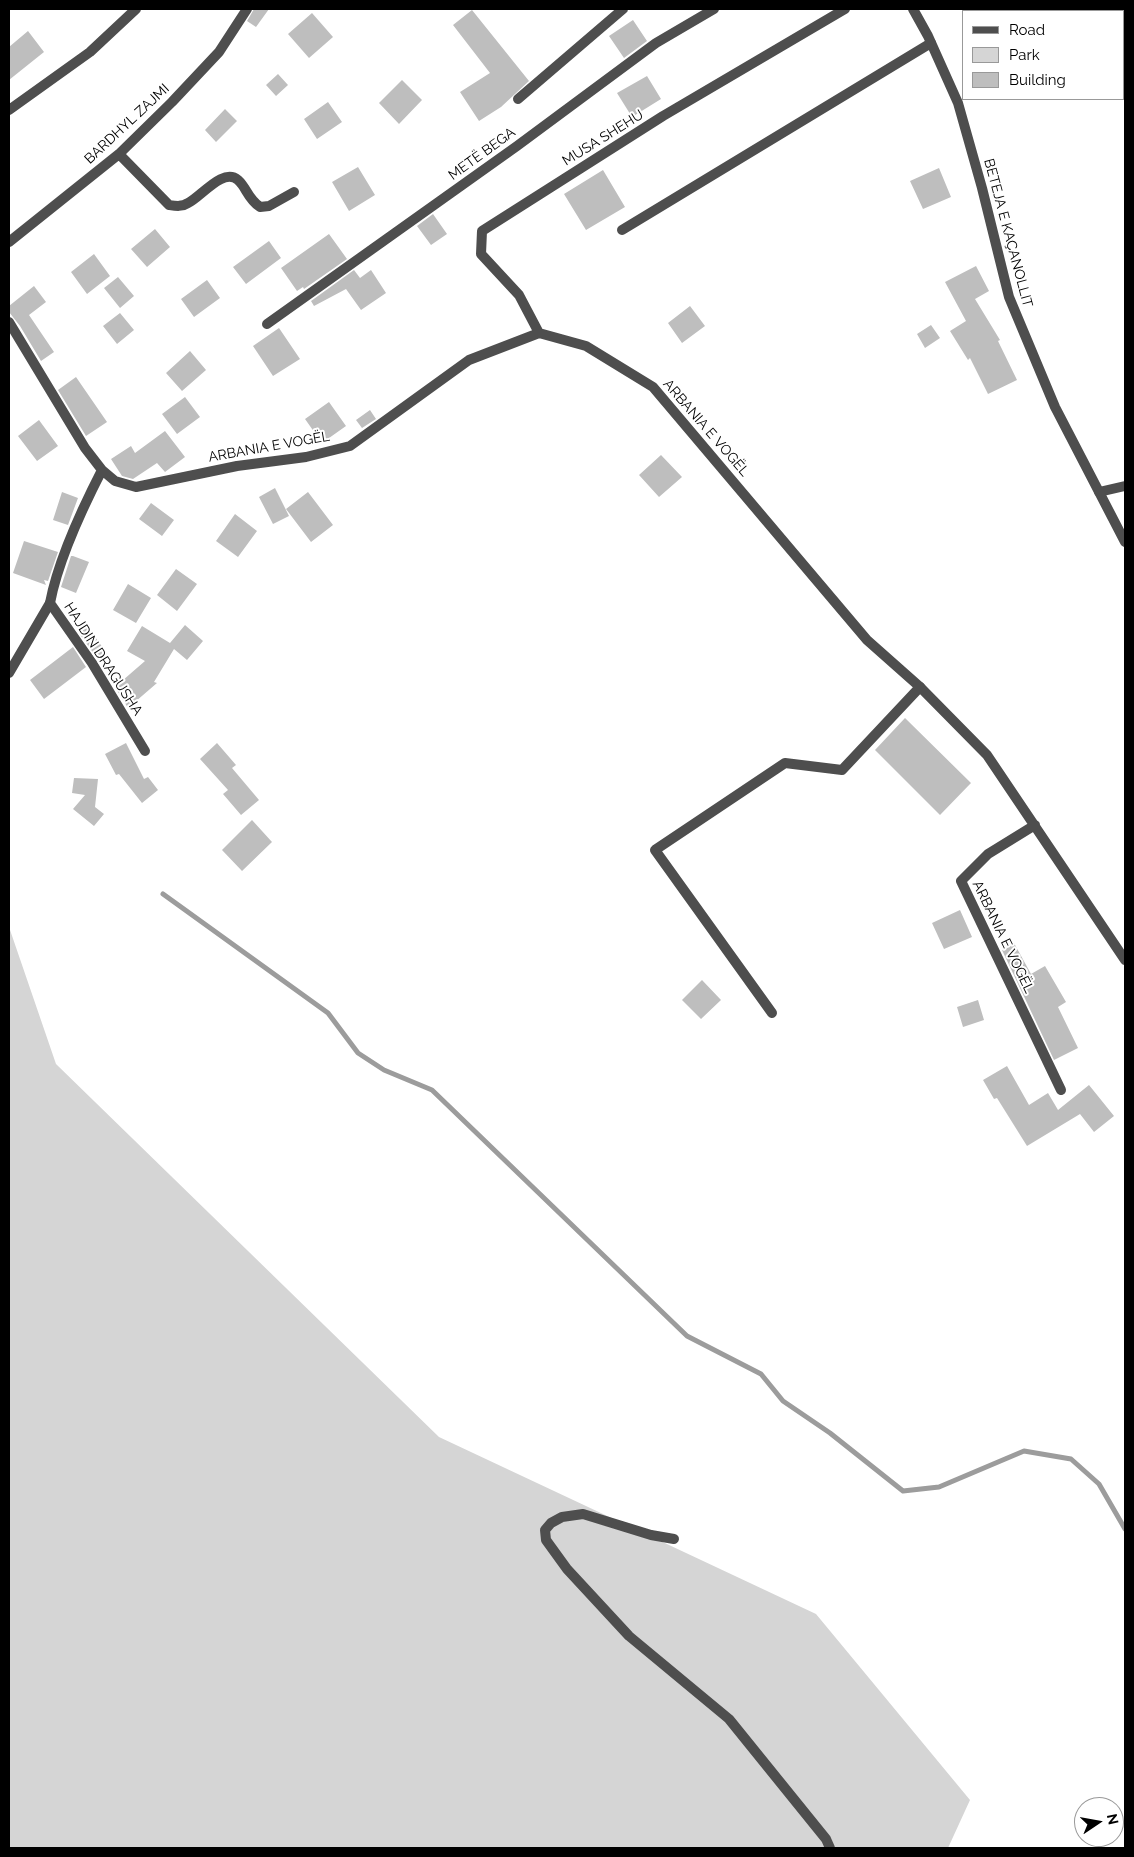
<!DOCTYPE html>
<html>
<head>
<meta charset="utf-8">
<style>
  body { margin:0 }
  #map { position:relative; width:1134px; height:1857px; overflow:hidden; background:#fff; font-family:Raleway,sans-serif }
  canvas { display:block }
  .frame { position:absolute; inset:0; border:10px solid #000; pointer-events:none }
  .legend { position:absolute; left:962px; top:10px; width:162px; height:90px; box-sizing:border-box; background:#fff; border:1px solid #999; margin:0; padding:6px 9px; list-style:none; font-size:15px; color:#000 }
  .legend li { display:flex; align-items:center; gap:10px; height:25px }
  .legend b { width:25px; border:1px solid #999 }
  .north { position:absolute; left:1074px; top:1797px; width:50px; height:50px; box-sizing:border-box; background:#fff; border:1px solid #999; border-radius:50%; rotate:78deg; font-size:14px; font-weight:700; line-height:20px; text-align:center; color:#000 }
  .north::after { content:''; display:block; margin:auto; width:18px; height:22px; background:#000; clip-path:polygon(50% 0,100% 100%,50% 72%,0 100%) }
</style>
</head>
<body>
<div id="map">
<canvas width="1134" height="1857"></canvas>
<div class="frame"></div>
<ul class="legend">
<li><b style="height:6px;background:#4e4e4e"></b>Road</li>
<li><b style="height:14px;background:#d5d5d5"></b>Park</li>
<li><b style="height:14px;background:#bebebe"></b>Building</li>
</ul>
<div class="north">N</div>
</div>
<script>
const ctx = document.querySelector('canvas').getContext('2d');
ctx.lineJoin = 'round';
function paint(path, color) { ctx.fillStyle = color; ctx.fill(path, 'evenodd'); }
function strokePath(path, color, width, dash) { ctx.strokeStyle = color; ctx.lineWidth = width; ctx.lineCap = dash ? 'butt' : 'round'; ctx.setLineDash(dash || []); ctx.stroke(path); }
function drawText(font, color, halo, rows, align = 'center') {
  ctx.font = font + ' Raleway,sans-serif'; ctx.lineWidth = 4; ctx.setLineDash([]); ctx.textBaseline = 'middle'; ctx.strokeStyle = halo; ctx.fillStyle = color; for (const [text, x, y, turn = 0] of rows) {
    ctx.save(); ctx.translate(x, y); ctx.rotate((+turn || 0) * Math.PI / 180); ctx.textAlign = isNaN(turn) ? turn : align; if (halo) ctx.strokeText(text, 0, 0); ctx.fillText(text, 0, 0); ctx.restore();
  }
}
const green = new Path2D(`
  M 9,927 L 56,1064 L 439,1437 L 816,1614 L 970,1800 L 948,1848 L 9,1848 Z`);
const stream = new Path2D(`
  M 163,894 L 328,1013 L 358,1053 L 384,1070 L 432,1090 L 687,1336 L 761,1374 L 783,1401 L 830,1433 L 903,1491 L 939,1487 L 1024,1451 L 1071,1459 L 1099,1484 L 1125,1529`);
const building = new Path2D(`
  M 254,9 L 269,9 L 256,27 L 247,21 Z
  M 472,10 L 529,81 L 501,107 L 479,121 L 460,92 L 490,73 L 453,25 Z
  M 312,13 L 333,37 L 309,58 L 288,34 Z
  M 633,20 L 647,41 L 624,58 L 609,36 Z
  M 28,31 L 44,52 L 9,80 L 9,47 Z
  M 278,74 L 288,85 L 276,96 L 266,85 Z
  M 647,76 L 661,99 L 632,117 L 617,93 Z
  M 402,80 L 422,100 L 399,124 L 379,103 Z
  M 328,102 L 342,122 L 317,139 L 304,119 Z
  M 225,109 L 237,121 L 216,142 L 205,130 Z
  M 358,167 L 375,195 L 349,211 L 332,182 Z
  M 939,168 L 951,197 L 923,209 L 910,181 Z
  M 603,170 L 625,207 L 586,230 L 564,194 Z
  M 433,214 L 447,234 L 431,245 L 417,226 Z
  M 155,229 L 170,247 L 147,267 L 131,249 Z
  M 329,234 L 347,259 L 304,289 L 303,287 L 297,291 L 281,268 Z
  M 269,241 L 281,258 L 246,284 L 233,267 Z
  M 94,254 L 110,276 L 87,294 L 71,272 Z
  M 976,266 L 989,291 L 975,299 L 1000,340 L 998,341 L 1017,380 L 988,394 L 970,358 L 968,360 L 950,331 L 966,321 L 945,282 Z
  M 354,270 L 360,278 L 371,270 L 386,293 L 361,310 L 346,289 L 314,306 L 311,301 Z
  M 118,277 L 134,296 L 120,308 L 104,288 Z
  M 207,280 L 220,298 L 194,317 L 181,299 Z
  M 34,286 L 46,302 L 29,315 L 54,352 L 41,361 L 20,326 L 9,312 L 9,306 Z
  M 690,306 L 705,326 L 682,343 L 668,323 Z
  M 120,313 L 134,330 L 117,344 L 103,326 Z
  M 931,325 L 940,338 L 925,348 L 917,334 Z
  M 279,328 L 300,359 L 273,376 L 253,346 Z
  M 190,351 L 206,370 L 182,391 L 166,373 Z
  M 76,377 L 107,422 L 86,436 L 58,390 Z
  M 185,397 L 200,417 L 177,434 L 162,414 Z
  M 329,402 L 346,426 L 322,443 L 305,419 Z
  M 370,410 L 376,419 L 362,428 L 356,420 Z
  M 39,420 L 58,446 L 37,461 L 18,436 Z
  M 165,431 L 185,457 L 165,472 L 157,463 L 133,479 L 122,476 L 111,459 L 131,446 L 135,453 Z
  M 661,455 L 682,477 L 659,497 L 639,475 Z
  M 275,488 L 289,516 L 273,524 L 259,497 Z
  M 62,492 L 78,498 L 68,525 L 53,520 Z
  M 308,492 L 333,525 L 311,542 L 286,509 Z
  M 151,503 L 174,520 L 162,536 L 139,519 Z
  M 235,514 L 257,531 L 238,557 L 216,541 Z
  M 24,541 L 58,552 L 48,581 L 44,580 L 46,585 L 13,573 Z
  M 71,556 L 73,556 L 89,562 L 76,593 L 61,587 Z
  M 176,569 L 197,584 L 177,611 L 157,595 Z
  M 128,584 L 151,598 L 136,623 L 113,610 Z
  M 185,625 L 203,641 L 187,660 L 174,649 L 154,682 L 157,683 L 128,708 L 115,687 L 145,661 L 127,651 L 142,626 L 170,643 Z
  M 88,627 L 108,655 L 99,661 L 79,633 Z
  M 73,647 L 86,667 L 44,699 L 30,680 Z
  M 905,718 L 971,783 L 940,815 L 875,750 Z
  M 126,743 L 144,779 L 148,777 L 158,790 L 142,803 L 119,774 L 116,775 L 105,754 Z
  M 217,743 L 236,765 L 232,768 L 259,800 L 241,815 L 223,794 L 228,790 L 200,759 Z
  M 74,778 L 98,779 L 95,807 L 104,814 L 94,826 L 73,809 L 85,795 L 72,793 Z
  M 252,820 L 272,842 L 242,871 L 222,850 Z
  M 960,910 L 972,937 L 944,949 L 932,923 Z
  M 1014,943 L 1031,974 L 1045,966 L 1066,1002 L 1058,1007 L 1078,1048 L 1054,1060 L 1002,950 Z
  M 702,980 L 721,1000 L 701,1019 L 682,1000 Z
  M 978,1000 L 984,1020 L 963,1027 L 957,1007 Z
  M 1007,1066 L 1029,1105 L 1048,1093 L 1058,1110 L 1089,1085 L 1114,1116 L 1094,1132 L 1080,1114 L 1027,1146 L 997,1098 L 994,1099 L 983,1080 Z`);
const service = new Path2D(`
  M 622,230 L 931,43
  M 1099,492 L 1125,486
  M 9,673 L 50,603
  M 772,1013 L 655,850 L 785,763 L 842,770 L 920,687`);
const minor = new Path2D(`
  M 1123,50 L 1125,50
  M 518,99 L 623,9
  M 9,110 L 90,52 L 136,9
  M 119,154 L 169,205 C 176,206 182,207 188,203 C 201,197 223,167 238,180 C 247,188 247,198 260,207 L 269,206 L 294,192
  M 9,242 L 119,154 L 172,102 L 219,52 L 247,9
  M 9,322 L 85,448 L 102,470 L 115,481 L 136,487 L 237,466 L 306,457 L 350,446 L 469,360 L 539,333 L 586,346 L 653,387 L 867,640 L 920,687 L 987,755 L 1125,960
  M 267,324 L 517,146 L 656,43 L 714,9
  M 539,333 L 519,295 L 481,254 L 482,231 L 663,116 L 845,9
  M 102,470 C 82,509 58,560 50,603 L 92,663 L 145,751
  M 1035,825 L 988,854 L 961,881 L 1061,1090
  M 674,1539 L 651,1535 L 583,1514 L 562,1517 L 551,1523 L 545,1530 L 546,1540 L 567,1569 L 629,1636 L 729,1719 L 826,1839 L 830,1848`);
const tertiary = new Path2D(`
  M 913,9 L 928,36 L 958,103 L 982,188 L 1009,297 L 1055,407 L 1125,542`);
const streetNames = [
  ["BARDHYL ZAJMI",127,124,-43],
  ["MUSA SHEHU",603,138,-32],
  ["METË BEGA",482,154,-36],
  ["BETEJA E KAÇANOLLIT",1008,233,75],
  ["ARBANIA E VOGËL",706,428,49],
  ["ARBANIA E VOGËL",269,447,-10],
  ["HAJDIN DRAGUSHA",103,659,57],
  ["ARBANIA E VOGËL",1003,937,64]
];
paint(green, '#d5d5d5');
strokePath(stream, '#9c9c9c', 5);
paint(building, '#bebebe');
strokePath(service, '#4e4e4e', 10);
strokePath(minor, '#4e4e4e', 10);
strokePath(tertiary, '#4e4e4e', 10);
drawText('14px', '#000', '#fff', streetNames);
</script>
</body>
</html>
